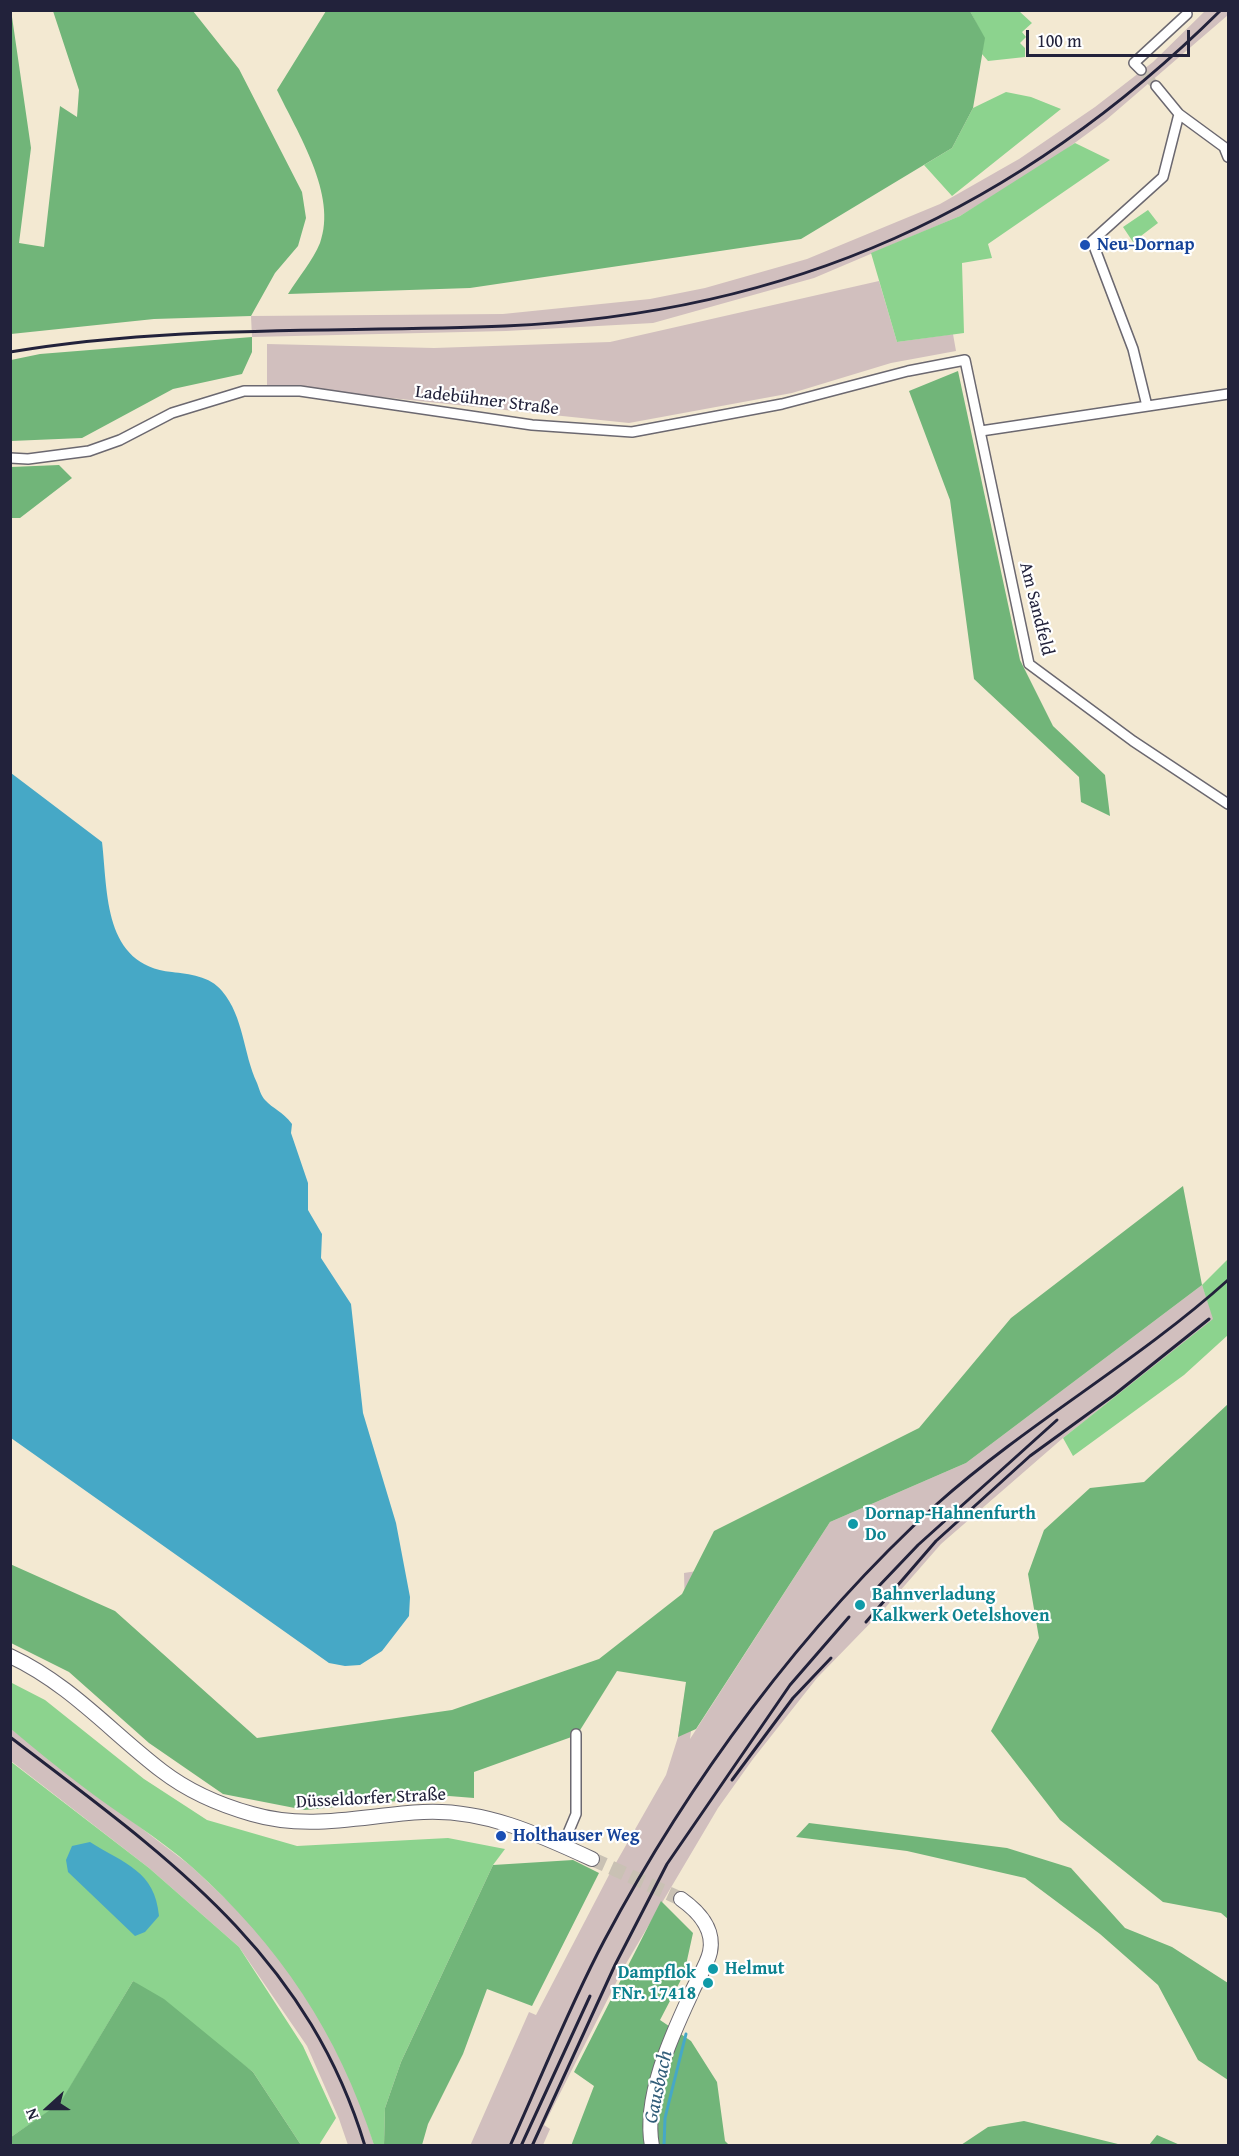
<!DOCTYPE html>
<html>
<head>
<meta charset="utf-8">
<style>
  body { margin:0 }
  #map { position:relative; width:1239px; height:2156px; overflow:hidden; background:#f3e9d2; font-family:"Gentium Book Plus",serif }
  canvas { display:block }
  .frame { position:absolute; inset:0; border:12px solid #22223b; pointer-events:none }
  .north { position:absolute; left:18px; top:2078px; width:60px; height:60px; -webkit-text-stroke:4px #fff; paint-order:stroke; rotate:249deg; font-size:16px; font-weight:700; line-height:24px; text-align:center; color:#22223b }
  .north::after { content:''; display:block; margin:auto; width:21px; height:27px; background:#22223b; clip-path:polygon(50% 0,100% 100%,50% 72%,0 100%) }
  .scale { position:absolute; left:1026px; top:30px; width:164px; height:27px; box-sizing:border-box; border:3px solid #22223b; border-top:0; padding-left:8px; font-size:18px; line-height:21px; white-space:nowrap; color:#22223b; -webkit-text-stroke:4px #fff; paint-order:stroke }
</style>
</head>
<body>
<div id="map">
<canvas width="1239" height="2156"></canvas>
<div class="frame"></div>
<div class="north">N</div>
<div class="scale">100 m</div>
</div>
<script>
const ctx = document.querySelector('canvas').getContext('2d');
ctx.lineJoin = 'round';
function paint(path, color) { ctx.fillStyle = color; ctx.fill(path, 'evenodd'); }
function strokePath(path, color, width, dash) { ctx.strokeStyle = color; ctx.lineWidth = width; ctx.lineCap = dash ? 'butt' : 'round'; ctx.setLineDash(dash || []); ctx.stroke(path); }
function drawText(font, color, halo, rows, align = 'center') {
  ctx.font = font + ' "Gentium Book Plus",serif'; ctx.lineWidth = 4.5; ctx.setLineDash([]); ctx.textBaseline = 'middle'; ctx.strokeStyle = halo; ctx.fillStyle = color; for (const [text, x, y, turn = 0] of rows) {
    ctx.save(); ctx.translate(x, y); ctx.rotate((+turn || 0) * Math.PI / 180); ctx.textAlign = isNaN(turn) ? turn : align; if (halo) ctx.strokeText(text, 0, 0); ctx.fillText(text, 0, 0); ctx.restore();
  }
}
const industrial = new Path2D(`
  M 1205,11 L 1228,11 L 1228,15 L 1106,120 L 1050,161 L 960,216 L 814,278 L 653,323 L 506,331 L 252,337 L 251,316 L 503,314 L 650,299 L 705,288 L 807,259 L 940,204 L 1019,159 L 1095,107 L 1153,62 Z
  M 879,281 L 897,342 L 953,334 L 956,351 L 891,363 L 792,393 L 629,423 L 267,385 L 267,344 L 434,348 L 610,342 Z
  M 1202,1285 L 1214,1319 L 1063,1438 L 941,1544 L 885,1608 L 817,1678 L 753,1759 L 718,1808 L 624,1967 L 544,2125 L 550,2129 L 543,2145 L 470,2146 L 529,2012 L 536,2015 L 609,1875 L 666,1775 L 678,1737 L 687,1679 L 684,1573 L 697,1571 L 698,1680 L 690,1739 L 830,1522 L 966,1463 Z
  M 10,1728 L 191,1866 L 246,1918 L 292,1975 L 332,2039 L 358,2095 L 374,2145 L 348,2145 L 339,2119 L 307,2046 L 239,1947 L 149,1868 L 11,1761 Z`);
const green = new Path2D(`
  M 970,11 L 1019,11 L 1032,23 L 1022,32 L 1026,37 L 1020,43 L 1025,48 L 1025,57 L 988,61 L 982,54 L 984,38 Z
  M 1006,92 L 1031,97 L 1061,109 L 952,196 L 924,165 L 952,148 L 973,108 Z
  M 1075,143 L 1110,160 L 988,244 L 992,258 L 962,263 L 964,333 L 897,342 L 871,253 L 960,216 Z
  M 1148,210 L 1158,223 L 1133,242 L 1123,227 Z
  M 1228,1259 L 1228,1335 L 1184,1375 L 1073,1456 L 1063,1438 L 1213,1319 L 1202,1285 Z
  M 10,1682 L 45,1700 L 144,1779 L 207,1820 L 297,1846 L 448,1838 L 505,1849 L 493,1865 L 401,2062 L 385,2108 L 384,2145 L 374,2145 C 338,2033 280,1946 192,1867 C 158,1837 118,1814 82,1786 C 58,1768 34,1748 11,1729 Z
  M 10,1761 L 149,1868 L 239,1947 L 303,2046 L 336,2118 L 319,2145 L 301,2145 L 253,2072 L 133,1981 L 60,2104 L 11,2137 Z`);
const forest = new Path2D(`
  M 11,10 L 31,148 L 19,243 L 44,247 L 60,106 L 77,117 L 79,90 L 53,11 L 193,11 L 239,69 L 302,192 L 306,218 L 298,246 L 275,273 L 251,316 L 154,319 L 11,334 Z
  M 970,11 L 985,38 L 973,108 L 952,148 L 801,239 L 470,288 L 288,294 C 298,278 313,260 320,243 C 338,195 297,132 277,90 L 326,11 Z
  M 252,337 L 252,352 L 242,374 L 173,389 L 82,438 L 11,441 L 11,360 L 40,354 Z
  M 958,371 L 1020,660 L 1053,726 L 1105,775 L 1110,816 L 1081,802 L 1079,777 L 974,679 L 950,500 L 909,391 Z
  M 59,465 L 72,478 L 20,518 L 11,518 L 11,467 Z
  M 1183,1186 L 1202,1285 L 966,1463 L 830,1522 L 696,1729 L 678,1737 L 686,1682 L 617,1671 L 577,1735 L 474,1772 L 474,1798 L 449,1796 L 305,1810 L 223,1794 L 149,1743 L 69,1672 L 11,1643 L 10,1564 L 115,1611 L 257,1738 L 452,1710 L 599,1659 L 682,1594 L 714,1531 L 919,1428 L 1011,1318 Z
  M 1228,1404 L 1228,1919 L 1221,1913 L 1163,1902 L 1060,1820 L 991,1731 L 1039,1638 L 1028,1574 L 1044,1530 L 1090,1488 L 1144,1482 Z
  M 809,1823 L 1007,1848 L 1071,1868 L 1125,1928 L 1172,1947 L 1228,1983 L 1228,2080 L 1198,2060 L 1158,1985 L 1100,1934 L 1025,1878 L 907,1851 L 796,1837 Z
  M 573,1860 L 599,1873 L 532,2006 L 487,1989 L 463,2054 L 428,2124 L 422,2145 L 384,2145 L 385,2108 L 401,2062 L 493,1865 Z
  M 661,1901 L 693,1933 L 684,1974 L 660,2020 L 691,2041 L 717,2082 L 725,2141 L 729,2145 L 571,2146 L 594,2086 L 574,2072 Z
  M 133,1981 L 164,1999 L 253,2072 L 301,2145 L 11,2145 L 11,2137 L 60,2103 Z
  M 1024,2121 L 1122,2145 L 961,2145 L 988,2127 Z
  M 1157,2135 L 1180,2145 L 1149,2145 Z`);
const water = new Path2D(`
  M 11,773 L 102,842 C 108,893 103,965 172,972 C 189,974 210,976 222,991 C 244,1017 243,1053 257,1083 C 259,1088 261,1096 265,1100 C 273,1109 282,1111 292,1124 L 291,1133 L 308,1183 L 308,1210 L 322,1234 L 321,1258 L 351,1304 L 363,1413 L 396,1523 L 410,1597 L 409,1616 L 382,1651 L 360,1665 L 345,1666 L 329,1663 L 11,1438 Z
  M 90,1842 C 125,1864 155,1871 159,1916 L 145,1932 L 135,1936 L 68,1872 L 66,1860 L 72,1846 Z`);
const stream = new Path2D(`
  M 664,2146 L 665,2118 L 686,2034`);
const streetTunnel = new Path2D(`
  M 1141,70 L 1156,86`);
const primaryTunnel = new Path2D(`
  M 592,1859 L 681,1899`);
const street = new Path2D(`
  M 1141,70 L 1134,63 L 1187,14
  M 1156,86 L 1179,114 L 1224,147 L 1228,157
  M 1147,406 L 1133,349 L 1092,241 L 1163,177 L 1179,114
  M 981,431 L 1228,394
  M 10,458 L 28,459 L 89,451 L 120,440 L 172,413 L 244,391 L 300,391 L 532,425 L 632,432 L 782,404 L 908,371 L 965,360 L 1029,664 L 1133,741 L 1228,804
  M 563,1845 L 576,1814 L 576,1734`);
const primary = new Path2D(`
  M 10,1656 C 70,1684 111,1732 162,1771 C 188,1791 220,1805 252,1814 C 310,1831 365,1815 423,1812 C 484,1809 538,1834 592,1859
  M 652,2146 C 643,2098 671,2037 691,1994 C 696,1981 707,1966 710,1952 C 715,1928 698,1911 681,1899`);
const rail = new Path2D(`
  M 10,352 C 176,324 339,333 505,326 C 790,314 1019,210 1221,10
  M 877,1588 L 918,1545 L 1057,1420
  M 866,1622 L 936,1541 L 1030,1456 L 1114,1395 L 1209,1319
  M 10,1737 C 163,1854 306,1951 365,2146
  M 732,1780 L 793,1698 L 831,1658
  M 510,2146 C 541,2078 569,2007 604,1941 C 689,1781 802,1627 937,1504 C 1029,1422 1137,1362 1228,1280
  M 521,2146 L 590,1996
  M 532,2146 L 615,1965 L 667,1864 L 790,1685 L 849,1617`);
const markers = [
  [1085,245,6,"#1a4fb4"],
  [853,1524,6,"#0f9aa8"],
  [860,1605,6,"#0f9aa8"],
  [501,1836,6,"#1a4fb4"],
  [713,1969,6,"#0f9aa8"],
  [708,1983,6,"#0f9aa8"]
];
const transitNames = [
  ["Neu-Dornap",1097,245],
  ["Holthauser Weg",513,1836]
];
const streetNames = [
  ["Ladebühner Straße",487,401,7],
  ["Am Sandfeld",1036,609,76],
  ["Düsseldorfer Straße",371,1799,-3]
];
const cultureNames = [
  ["Dornap-Hahnenfurth",865,1514],
  ["Do",865,1535],
  ["Bahnverladung",872,1595],
  ["Kalkwerk Oetelshoven",872,1616],
  ["Helmut",725,1969],
  ["Dampflok",696,1973,"right"],
  ["FNr. 17418",696,1994,"right"]
];
const waterNames = [
  ["Gausbach",659,2087,-78]
];
paint(industrial, '#d1bfbe');
paint(green, '#8cd38e');
paint(forest, '#71b579');
paint(water, '#46a8c6');
strokePath(stream, '#46a8c6', 3);
strokePath(streetTunnel, '#c9c1b4', 9, [9, 4.5]);
strokePath(primaryTunnel, '#c9c1b4', 14, [14, 7]);
strokePath(street, '#6b6870', 12);
strokePath(primary, '#6b6870', 16);
strokePath(street, '#fff', 9);
strokePath(primary, '#fff', 14);
strokePath(rail, '#22223b', 3);
for (const [x, y, r, color] of markers) { const dot = new Path2D(); dot.arc(x, y, r, 0, 2 * Math.PI); ctx.fillStyle = color; ctx.fill(dot); strokePath(dot, '#fff', 2); }
drawText('bold 18px', '#164399', '#fff', transitNames, 'left');
drawText('18px', '#22223b', '#fff', streetNames);
drawText('bold 18px', '#0d838f', '#fff', cultureNames, 'left');
drawText('italic 20px', '#325e7a', '#fff', waterNames);
</script>
</body>
</html>
